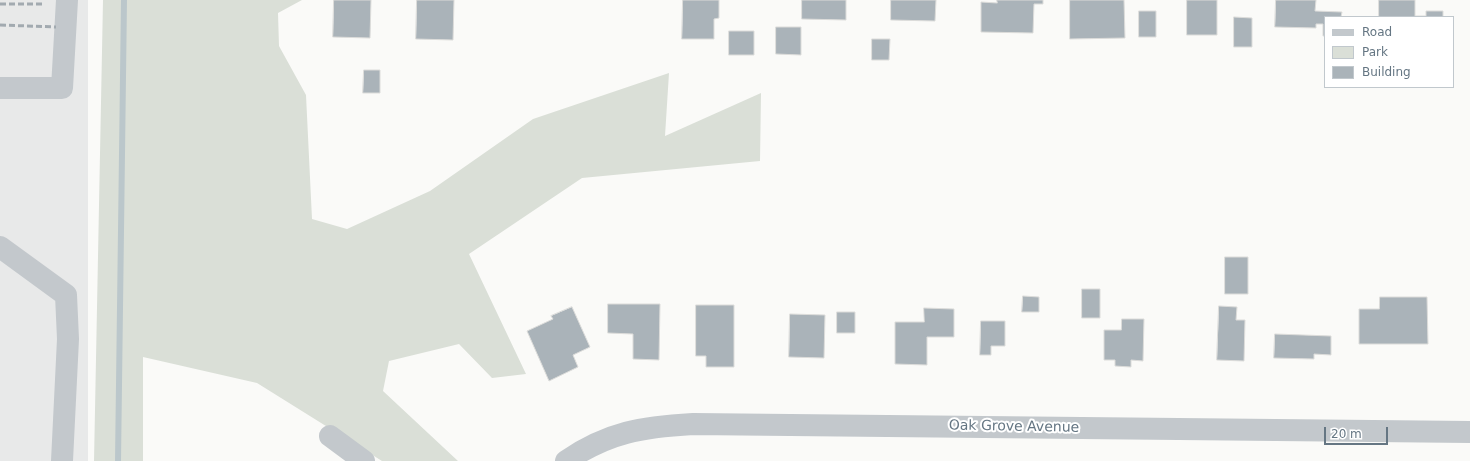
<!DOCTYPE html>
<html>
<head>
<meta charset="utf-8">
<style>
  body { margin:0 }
  #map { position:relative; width:1470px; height:461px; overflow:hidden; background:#fafaf8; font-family:"DejaVu Sans",sans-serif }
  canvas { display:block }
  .legend { position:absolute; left:1324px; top:16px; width:130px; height:72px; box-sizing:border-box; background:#fff; border:1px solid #c1c8cd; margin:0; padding:5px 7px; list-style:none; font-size:12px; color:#657683 }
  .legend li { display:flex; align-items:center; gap:8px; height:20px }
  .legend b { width:20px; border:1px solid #c1c8cd }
  .scale { position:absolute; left:1324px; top:427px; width:64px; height:18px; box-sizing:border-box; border:2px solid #657683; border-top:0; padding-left:5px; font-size:12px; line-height:14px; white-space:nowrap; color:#657683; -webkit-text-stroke:3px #fff; paint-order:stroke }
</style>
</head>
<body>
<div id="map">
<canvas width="1470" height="461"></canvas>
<ul class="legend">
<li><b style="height:5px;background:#c3c8cc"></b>Road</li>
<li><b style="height:11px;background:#dadfd7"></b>Park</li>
<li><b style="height:11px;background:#aab3b9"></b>Building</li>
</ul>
<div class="scale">20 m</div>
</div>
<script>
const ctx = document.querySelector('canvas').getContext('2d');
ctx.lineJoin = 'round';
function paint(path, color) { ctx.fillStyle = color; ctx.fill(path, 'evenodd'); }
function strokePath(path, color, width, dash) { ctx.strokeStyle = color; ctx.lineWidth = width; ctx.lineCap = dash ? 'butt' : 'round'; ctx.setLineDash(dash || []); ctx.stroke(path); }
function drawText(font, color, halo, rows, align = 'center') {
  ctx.font = font + ' "DejaVu Sans",sans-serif'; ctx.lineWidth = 4; ctx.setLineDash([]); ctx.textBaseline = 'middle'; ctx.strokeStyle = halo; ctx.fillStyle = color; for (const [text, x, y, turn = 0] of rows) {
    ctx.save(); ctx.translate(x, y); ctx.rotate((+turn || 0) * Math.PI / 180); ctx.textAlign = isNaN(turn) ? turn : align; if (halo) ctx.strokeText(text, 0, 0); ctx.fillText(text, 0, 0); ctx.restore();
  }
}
const built = new Path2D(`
  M 0,0 L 88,0 L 88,461 L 0,461 Z`);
const green = new Path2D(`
  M 103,0 L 302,0 L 278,13 L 279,46 L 306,95 L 312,219 L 347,229 L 430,191 L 533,119 L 669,73 L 665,136 L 761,93 L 760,161 L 582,178 L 469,254 L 526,374 L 492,378 L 459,344 L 389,361 L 383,391 L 458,461 L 382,461 L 257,383 L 143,357 L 143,461 L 94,461 Z`);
const stream = new Path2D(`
  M 118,461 L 124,0`);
const building = new Path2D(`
  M 334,0 L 371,0 L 370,38 L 333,37 Z
  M 417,0 L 454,0 L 453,40 L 416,39 Z
  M 683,0 L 719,0 L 719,18 L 714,19 L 714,39 L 682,39 Z
  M 802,0 L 846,0 L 846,20 L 802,19 Z
  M 891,0 L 936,0 L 935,21 L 891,20 Z
  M 997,0 L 1043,0 L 1043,4 L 1034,4 L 1033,33 L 981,32 L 981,2 L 997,3 Z
  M 1070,0 L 1124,0 L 1125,38 L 1070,39 Z
  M 1187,0 L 1217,0 L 1217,35 L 1187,35 Z
  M 1276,0 L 1316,0 L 1315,11 L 1342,12 L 1341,17 L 1325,17 L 1325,36 L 1323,36 L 1323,24 L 1316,24 L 1316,28 L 1275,27 Z
  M 1379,0 L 1415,0 L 1415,16 L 1426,16 L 1426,11 L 1443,11 L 1443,17 L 1379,17 Z
  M 1139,11 L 1156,11 L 1156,37 L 1139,37 Z
  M 1234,17 L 1252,18 L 1252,47 L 1234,47 Z
  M 776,27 L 801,27 L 801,55 L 776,54 Z
  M 729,31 L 754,31 L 754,55 L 729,55 Z
  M 872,39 L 890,39 L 889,60 L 872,60 Z
  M 364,70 L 380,70 L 380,93 L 363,93 Z
  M 1225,257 L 1248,257 L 1248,294 L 1225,294 Z
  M 1082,289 L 1100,289 L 1100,318 L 1082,318 Z
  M 1023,296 L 1039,297 L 1039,312 L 1022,312 Z
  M 1380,297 L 1427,297 L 1428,344 L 1359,344 L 1359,309 L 1379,309 Z
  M 608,304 L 660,304 L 659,360 L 633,359 L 633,334 L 608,333 Z
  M 696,305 L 734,305 L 734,367 L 706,367 L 706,356 L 696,356 Z
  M 1219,306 L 1237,307 L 1236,320 L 1245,320 L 1244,361 L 1217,360 Z
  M 572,307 L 590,347 L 573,355 L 578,367 L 549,381 L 527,331 L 553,319 L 551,316 Z
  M 924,308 L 954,309 L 954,337 L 927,337 L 927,365 L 895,364 L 895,322 L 924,322 Z
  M 837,312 L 855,312 L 855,333 L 837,333 Z
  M 790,314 L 825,315 L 824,358 L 789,357 Z
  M 1122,319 L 1144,319 L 1143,361 L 1131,360 L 1131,367 L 1115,366 L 1115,360 L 1104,360 L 1104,330 L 1121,330 Z
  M 981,321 L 1005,321 L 1005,346 L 991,346 L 991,355 L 980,355 Z
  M 1275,334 L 1331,336 L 1331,355 L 1314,354 L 1314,359 L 1274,358 Z`);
const minor = new Path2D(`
  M 0,88 L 62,88 L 67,0
  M 0,247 L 66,295 L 68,339 L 62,461
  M 330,436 L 364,461
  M 566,461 C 609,432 642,427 693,424 L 1470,432`);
const rail = new Path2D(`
  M 0,4 L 43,4
  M 0,25 L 56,27`);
const streetNames = [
  ["Oak Grove Avenue",1014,427,1]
];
paint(built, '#e8e9e9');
paint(green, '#dadfd7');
strokePath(stream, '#bbc7cb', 6);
paint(building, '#aab3b9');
strokePath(building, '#dcdcda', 1);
strokePath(minor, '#c3c8cc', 22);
strokePath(rail, '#a2aab0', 3, [6, 3]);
drawText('14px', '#657683', '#fff', streetNames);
</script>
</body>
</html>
